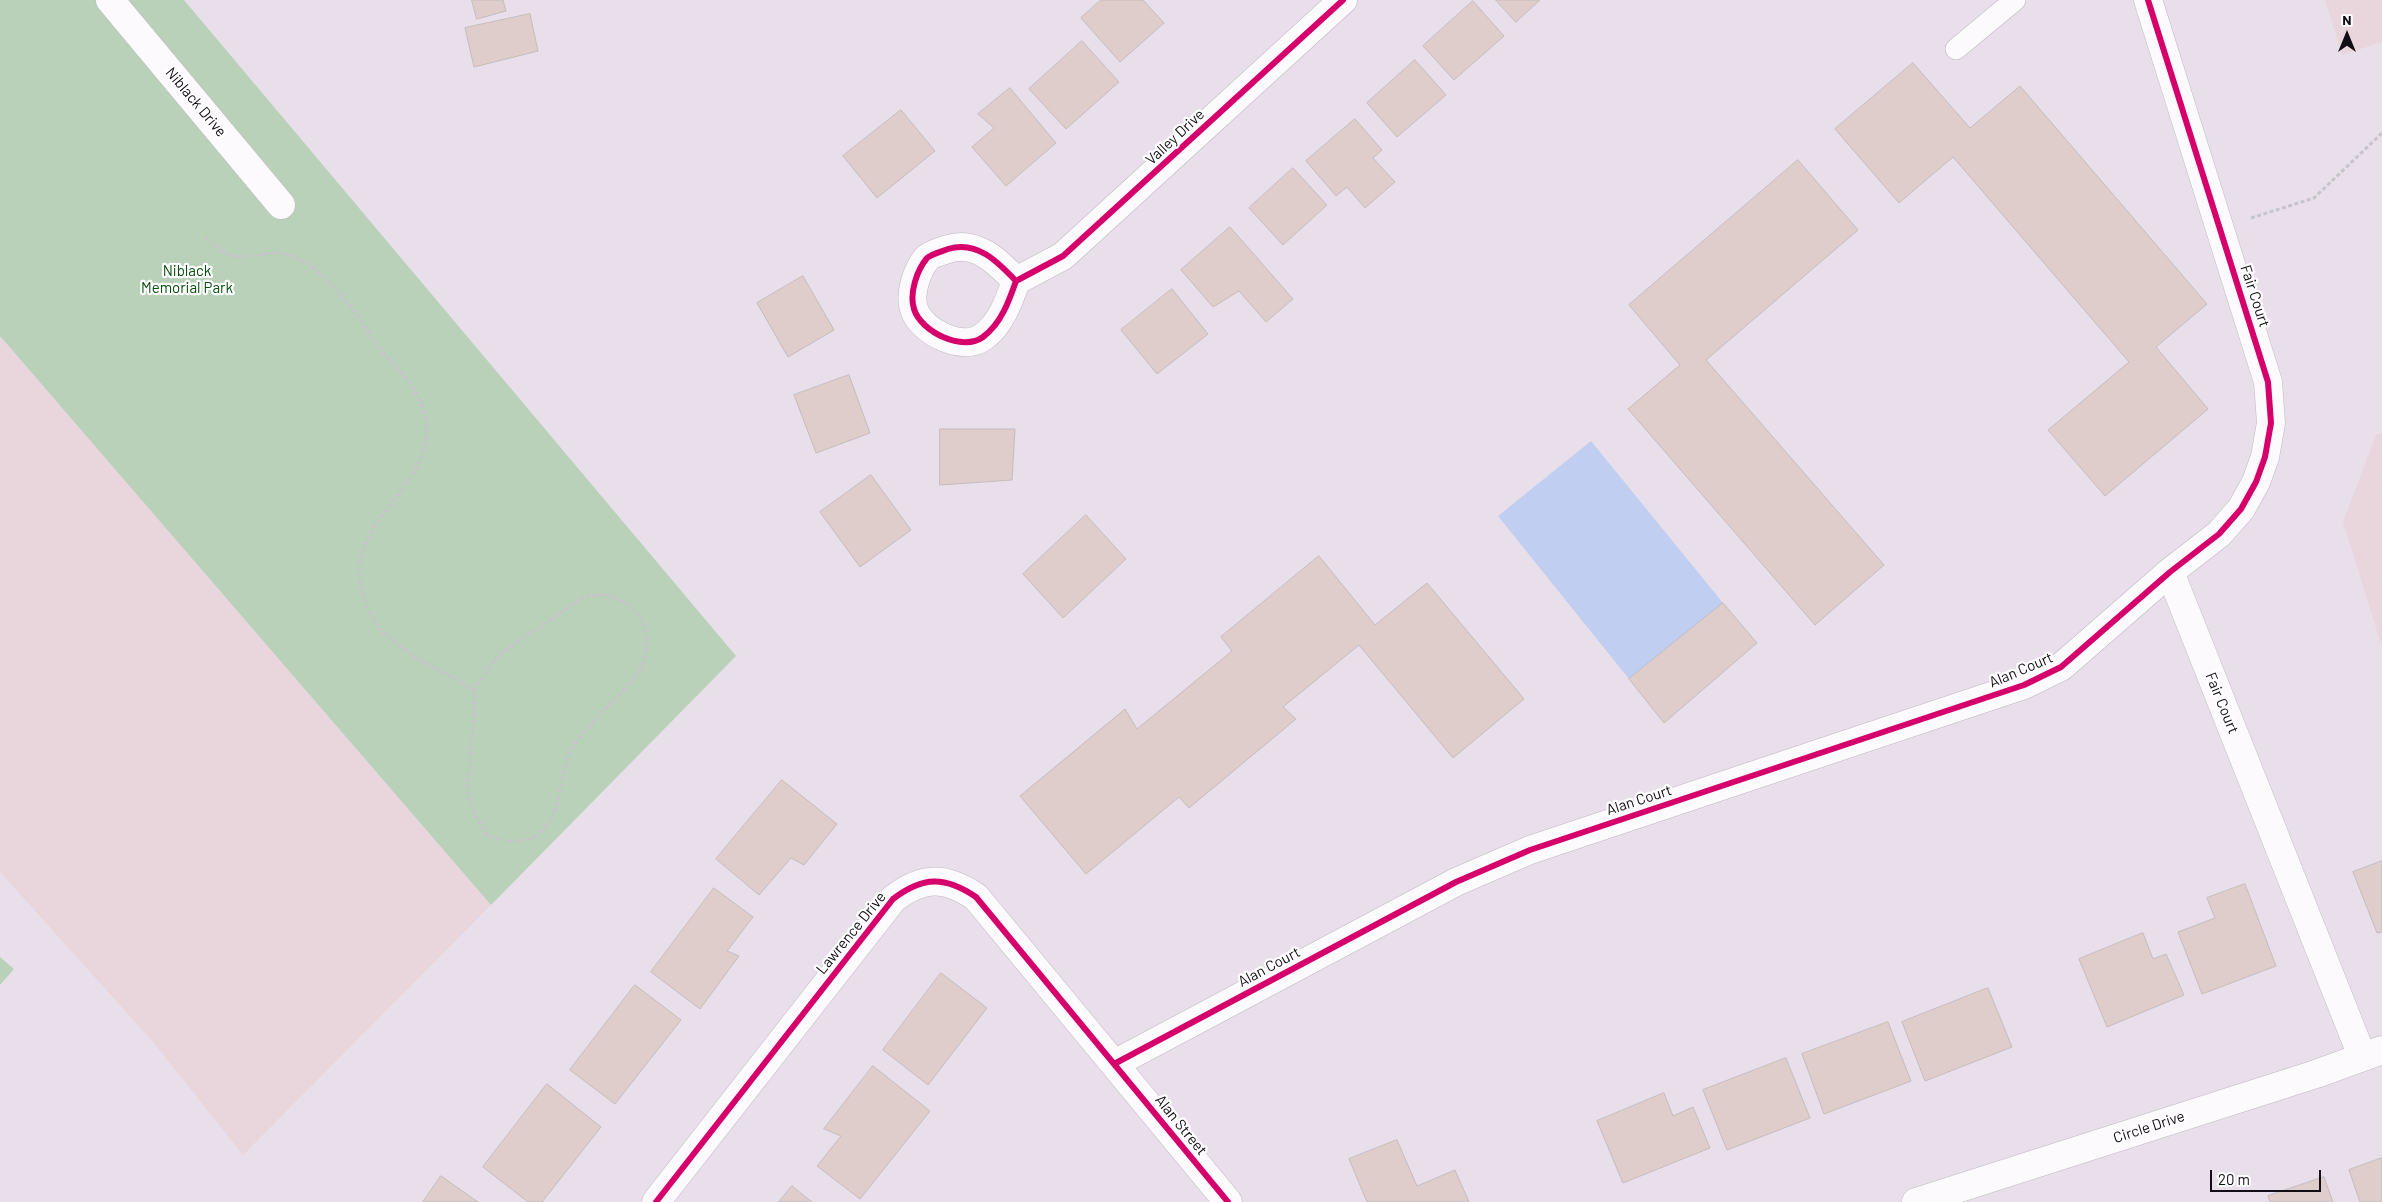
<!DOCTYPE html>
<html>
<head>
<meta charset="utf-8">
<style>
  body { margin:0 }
  #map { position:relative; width:2382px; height:1202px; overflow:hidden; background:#e8dfeb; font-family:Barlow,sans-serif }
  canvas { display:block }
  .north { position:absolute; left:2322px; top:10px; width:50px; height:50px; -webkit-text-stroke:4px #fff; paint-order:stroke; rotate:0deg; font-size:14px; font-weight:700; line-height:20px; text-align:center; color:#130d15 }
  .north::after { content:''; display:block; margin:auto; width:18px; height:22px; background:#130d15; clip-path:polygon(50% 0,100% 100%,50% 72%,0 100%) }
  .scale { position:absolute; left:2210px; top:1170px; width:111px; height:22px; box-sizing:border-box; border:2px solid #130d15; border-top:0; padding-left:6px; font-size:15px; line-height:18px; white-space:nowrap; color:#130d15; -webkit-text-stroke:4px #fff; paint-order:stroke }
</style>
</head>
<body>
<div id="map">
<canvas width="2382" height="1202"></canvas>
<div class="north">N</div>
<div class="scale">20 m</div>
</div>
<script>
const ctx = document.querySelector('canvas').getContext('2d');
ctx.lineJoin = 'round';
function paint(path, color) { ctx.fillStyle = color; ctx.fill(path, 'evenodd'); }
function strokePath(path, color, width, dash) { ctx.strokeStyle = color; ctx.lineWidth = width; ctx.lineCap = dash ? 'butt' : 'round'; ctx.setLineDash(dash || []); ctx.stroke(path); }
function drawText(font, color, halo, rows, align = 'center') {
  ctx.font = font + ' Barlow,sans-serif'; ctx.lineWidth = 4.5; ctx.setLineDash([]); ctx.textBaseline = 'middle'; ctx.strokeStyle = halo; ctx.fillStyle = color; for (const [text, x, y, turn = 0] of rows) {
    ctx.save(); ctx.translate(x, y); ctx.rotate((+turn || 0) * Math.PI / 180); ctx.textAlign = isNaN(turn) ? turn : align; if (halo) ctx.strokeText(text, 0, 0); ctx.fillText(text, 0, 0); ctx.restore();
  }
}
const commercial = new Path2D(`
  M 2325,0 L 2382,0 L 2382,42 L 2342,55 Z
  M 0,336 L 491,905 L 243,1155 L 153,1042 L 0,872 Z
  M 2382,433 L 2382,647 L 2343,522 L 2376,435 Z`);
const green = new Path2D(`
  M 0,0 L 184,0 L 736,656 L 491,905 L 0,336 Z
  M 0,957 L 14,969 L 0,985 Z`);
const water = new Path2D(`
  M 1591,441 L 1723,603 L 1629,679 L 1498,516 Z`);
const building = new Path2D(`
  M 472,0 L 503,0 L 506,11 L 477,19 Z
  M 1101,0 L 1143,0 L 1164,23 L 1120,62 L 1081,18 Z
  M 1496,0 L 1540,0 L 1516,22 Z
  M 1473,1 L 1504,36 L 1454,80 L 1423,46 Z
  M 530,14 L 538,51 L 474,67 L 465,28 Z
  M 1082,41 L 1119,82 L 1066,129 L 1029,89 Z
  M 1415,60 L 1446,95 L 1397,137 L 1367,103 Z
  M 1913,63 L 1970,128 L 2020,86 L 2207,304 L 2156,347 L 2208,409 L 2105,496 L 2048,430 L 2129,362 L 1953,157 L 1899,203 L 1835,129 Z
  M 1010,88 L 1056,143 L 1006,186 L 972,147 L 994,128 L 978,114 Z
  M 901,110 L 935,151 L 877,198 L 843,156 Z
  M 1355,119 L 1382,150 L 1373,158 L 1395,182 L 1365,208 L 1347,187 L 1336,196 L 1306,161 Z
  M 1798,160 L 1858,230 L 1706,360 L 1884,565 L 1815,625 L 1628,409 L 1680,365 L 1629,305 Z
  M 1293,168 L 1327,205 L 1283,245 L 1249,208 Z
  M 1230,227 L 1293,299 L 1266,322 L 1239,291 L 1213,307 L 1181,270 Z
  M 803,276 L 834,330 L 788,357 L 757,303 Z
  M 1172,289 L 1208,334 L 1157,374 L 1121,330 Z
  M 849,375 L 870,433 L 816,453 L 794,395 Z
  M 940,429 L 1015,429 L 1012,480 L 940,485 Z
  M 871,475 L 911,530 L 860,567 L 820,512 Z
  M 1086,515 L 1126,559 L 1063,618 L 1023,574 Z
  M 1319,556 L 1375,625 L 1427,583 L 1524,699 L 1453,758 L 1359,645 L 1283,707 L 1296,719 L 1189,808 L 1179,797 L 1086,874 L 1020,796 L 1125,709 L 1137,729 L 1232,651 L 1221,637 Z
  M 1723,603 L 1757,643 L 1664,723 L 1629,679 Z
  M 782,780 L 837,824 L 804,865 L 791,858 L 759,895 L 716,859 Z
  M 2382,861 L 2382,932 L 2377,933 L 2353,872 Z
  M 2245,884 L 2276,966 L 2202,994 L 2178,932 L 2215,918 L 2207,898 Z
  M 714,888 L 753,917 L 727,951 L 739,956 L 700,1009 L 651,972 Z
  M 2143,933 L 2153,959 L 2166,954 L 2184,995 L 2107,1027 L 2079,959 Z
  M 941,973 L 987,1008 L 928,1085 L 883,1050 Z
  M 635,985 L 681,1020 L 615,1104 L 570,1070 Z
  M 1988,988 L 2012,1047 L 1925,1081 L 1902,1022 Z
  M 1888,1022 L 1911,1081 L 1824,1114 L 1802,1054 Z
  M 1786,1058 L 1810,1118 L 1727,1150 L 1703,1090 Z
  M 873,1066 L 930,1111 L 860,1199 L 817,1166 L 841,1136 L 824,1129 Z
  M 547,1084 L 601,1127 L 542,1202 L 528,1202 L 483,1167 Z
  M 1664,1093 L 1673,1116 L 1693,1107 L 1710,1148 L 1623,1183 L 1597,1121 Z
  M 1397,1140 L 1417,1186 L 1455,1170 L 1469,1202 L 1367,1202 L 1349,1159 Z
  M 2382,1158 L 2382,1202 L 2360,1202 L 2349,1170 Z
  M 441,1176 L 478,1202 L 423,1202 Z
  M 2324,1177 L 2333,1202 L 2270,1202 L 2268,1196 Z
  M 792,1186 L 812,1202 L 779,1202 Z`);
const path = new Path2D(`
  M 2251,218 L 2314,198 L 2382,133
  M 206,236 C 210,241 215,247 220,250 C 241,265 267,248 290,255 C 297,257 308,263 313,267 C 343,292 365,328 388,358 C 398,370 412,383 418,397 C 459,481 341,511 362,591 C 365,604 372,621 382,631 C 407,656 444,672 474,690
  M 602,595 C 620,598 635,605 643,623 C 649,636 648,658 639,671 C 619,700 588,720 570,752 C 557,777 566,809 539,833 C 525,846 504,840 488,836 L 473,812 L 467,788 L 474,718 L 474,690 L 497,656 L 585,596 Z`);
const service = new Path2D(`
  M 1956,49 L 2015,0`);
const minor = new Path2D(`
  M 110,0 L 281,205
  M 1016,281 C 998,262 977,240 948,249 C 943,251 931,254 927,258 C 917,270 909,293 914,309 C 921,332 963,352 983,337 C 1001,324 1009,301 1016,281 L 1063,256 L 1343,0
  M 2170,572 L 2362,1056
  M 1114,1064 L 1456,882 L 1530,850 L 2024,685 L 2061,667 L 2170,572 L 2219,534 L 2241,509 L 2256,482 L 2265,457 L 2271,423 L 2268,382 L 2148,0
  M 656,1202 L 893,899 C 923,876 945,876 976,897 L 1228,1202
  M 1916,1202 L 2316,1074 L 2382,1050`);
const cycleway = new Path2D(`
  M 1016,281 C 998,262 977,240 948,249 C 943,251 931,254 927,258 C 917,270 909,293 914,309 C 921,332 963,352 983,337 C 1001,324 1009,301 1016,281 L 1063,256 L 1343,0
  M 1114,1064 L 1456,882 L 1530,850 L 2024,685 L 2061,667 L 2170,572 L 2219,534 L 2241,509 L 2256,482 L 2265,457 L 2271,423 L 2268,382 L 2148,0
  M 656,1202 L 893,899 C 923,876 945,876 976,897 L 1228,1202`);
const streetNames = [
  ["Niblack Drive",196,102,50],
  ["Valley Drive",1175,137,-43],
  ["Fair Court",2255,296,72],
  ["Alan Court",2021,670,-23],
  ["Fair Court",2222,703,68],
  ["Alan Court",1639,800,-18],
  ["Lawrence Drive",851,933,-51],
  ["Alan Court",1269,967,-28],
  ["Alan Street",1181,1125,51],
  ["Circle Drive",2149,1127,-18]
];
const parkNames = [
  ["Niblack",187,271],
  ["Memorial Park",187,288]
];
paint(commercial, '#e9d6dd');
paint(green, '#b8d1b8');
paint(water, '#bfcef1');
paint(building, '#decdca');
strokePath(building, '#c4bbbd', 1);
strokePath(service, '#beb7c1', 22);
strokePath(minor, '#beb7c1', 29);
strokePath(path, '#c7c4c9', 3, [4, 2.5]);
strokePath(service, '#fcfafc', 21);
strokePath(minor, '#fcfafc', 28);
strokePath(cycleway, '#d6006c', 6);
drawText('15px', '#130d15', '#fff', streetNames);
drawText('15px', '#064f0f', '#fff', parkNames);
</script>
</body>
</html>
